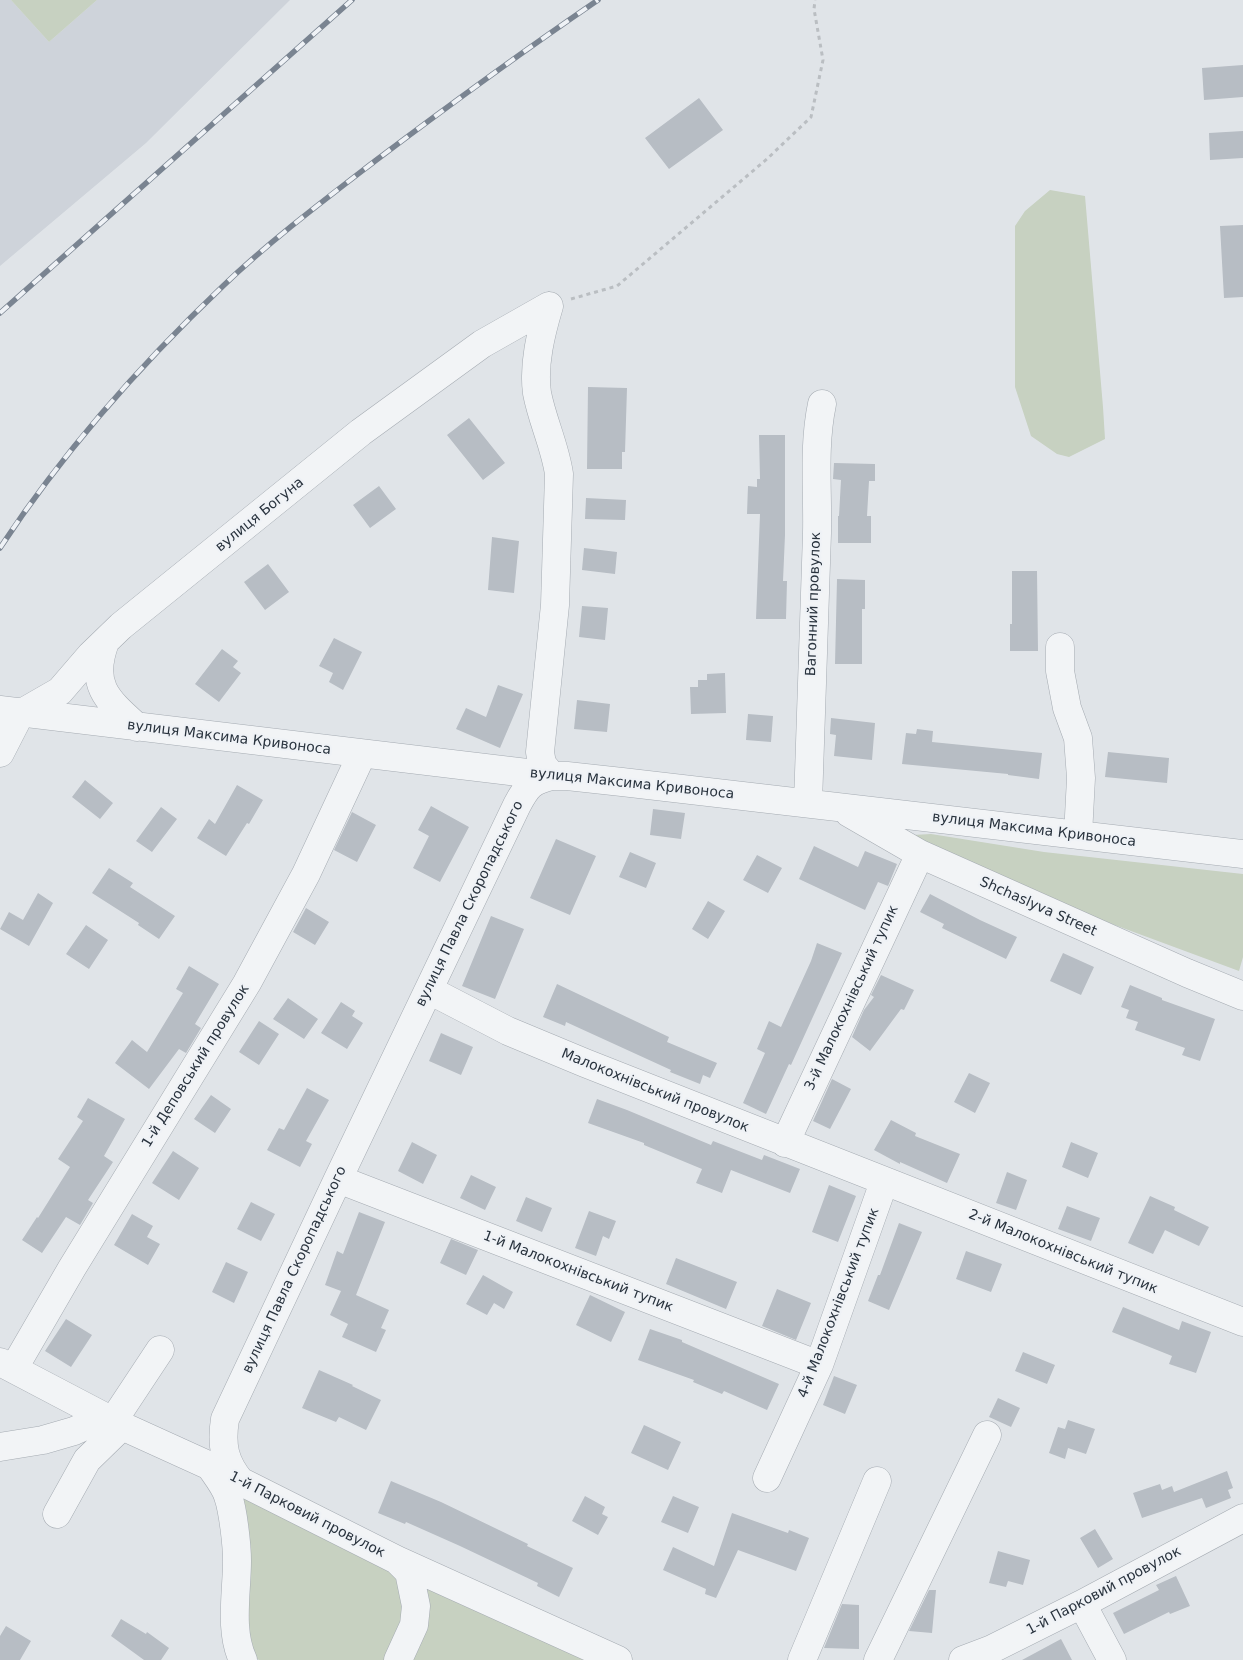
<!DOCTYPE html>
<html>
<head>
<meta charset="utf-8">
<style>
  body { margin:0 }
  canvas { display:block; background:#e0e4e8 }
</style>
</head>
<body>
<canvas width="1243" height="1660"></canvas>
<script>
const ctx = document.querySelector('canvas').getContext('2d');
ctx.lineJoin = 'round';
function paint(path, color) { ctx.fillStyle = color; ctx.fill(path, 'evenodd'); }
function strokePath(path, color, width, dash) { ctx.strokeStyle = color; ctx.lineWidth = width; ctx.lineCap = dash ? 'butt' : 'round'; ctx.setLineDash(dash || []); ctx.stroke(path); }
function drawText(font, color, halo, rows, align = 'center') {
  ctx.font = font + ' "DejaVu Sans",sans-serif'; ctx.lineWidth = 4.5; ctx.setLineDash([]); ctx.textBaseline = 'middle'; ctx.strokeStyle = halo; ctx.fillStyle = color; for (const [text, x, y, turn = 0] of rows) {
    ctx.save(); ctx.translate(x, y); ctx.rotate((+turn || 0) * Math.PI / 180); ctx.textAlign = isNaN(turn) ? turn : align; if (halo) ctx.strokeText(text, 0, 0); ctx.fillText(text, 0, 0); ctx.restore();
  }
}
const built = new Path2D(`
  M 0,0 L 11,0 L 49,42 L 97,0 L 290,0 L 146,143 L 0,266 Z`);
const green = new Path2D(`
  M 11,0 L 97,0 L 49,42 Z
  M 1050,190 L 1085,196 L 1103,407 L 1105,439 L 1069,457 L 1057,454 L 1031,436 L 1015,387 L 1015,226 L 1025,211 Z
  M 931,834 L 1044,852 L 1243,874 L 1243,957 L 1239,971 L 1058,904 L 915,843 L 913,835 Z
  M 240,1497 L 283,1512 L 393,1571 L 469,1608 L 592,1660 L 259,1660 L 256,1658 L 241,1623 Z`);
const building = new Path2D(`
  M 1243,65 L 1243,97 L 1204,100 L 1202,68 Z
  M 699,98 L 723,130 L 669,169 L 645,138 Z
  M 1243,131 L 1243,158 L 1210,160 L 1209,133 Z
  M 1243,225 L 1243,297 L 1224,298 L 1220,226 Z
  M 588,387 L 627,388 L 625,452 L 622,452 L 622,469 L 587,469 Z
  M 469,418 L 505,463 L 483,480 L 447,435 Z
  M 759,435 L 785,435 L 785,535 L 783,581 L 787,581 L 786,619 L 756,619 L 760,514 L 747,514 L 748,486 L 757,487 L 757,479 L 760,479 Z
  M 834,463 L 875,464 L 875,481 L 869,481 L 867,516 L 871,516 L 871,543 L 838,543 L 838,516 L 839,516 L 841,480 L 833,479 Z
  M 379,486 L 396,509 L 370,528 L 353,505 Z
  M 586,498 L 626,500 L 625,520 L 585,519 Z
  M 492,537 L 519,541 L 514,593 L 488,590 Z
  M 584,548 L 617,552 L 615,574 L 582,570 Z
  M 268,564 L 289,592 L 265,610 L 244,582 Z
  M 1012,571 L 1037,571 L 1038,651 L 1010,651 L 1010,624 L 1012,624 Z
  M 837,579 L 865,580 L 865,609 L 862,609 L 862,664 L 835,664 Z
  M 582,606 L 608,608 L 605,640 L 579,637 Z
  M 334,638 L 362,652 L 343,690 L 329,682 L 333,673 L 319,666 Z
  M 222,649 L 238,661 L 233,667 L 241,673 L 219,702 L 195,684 Z
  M 725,673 L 726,713 L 691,714 L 690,687 L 698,687 L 698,680 L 707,680 L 707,674 Z
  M 498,685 L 523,694 L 500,748 L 456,729 L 466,708 L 486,717 Z
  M 577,700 L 610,704 L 607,732 L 574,729 Z
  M 748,714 L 773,716 L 771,742 L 746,740 Z
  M 831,718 L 875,723 L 872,760 L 834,756 L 836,735 L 830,734 Z
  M 917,729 L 933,731 L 932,742 L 1042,753 L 1039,779 L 1008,775 L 1008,774 L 902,764 L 906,733 L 916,734 Z
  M 1108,752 L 1169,758 L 1167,783 L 1105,777 Z
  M 85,780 L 113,803 L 100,819 L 72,797 Z
  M 237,785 L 263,800 L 249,824 L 247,823 L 226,856 L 197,838 L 209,819 L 215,824 Z
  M 431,806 L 469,827 L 440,882 L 413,868 L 429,836 L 418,830 Z
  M 161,807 L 177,819 L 152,852 L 136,841 Z
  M 653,809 L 685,813 L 681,839 L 650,835 Z
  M 352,812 L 376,825 L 357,862 L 334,850 Z
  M 556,839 L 596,856 L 570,915 L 530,898 Z
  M 814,846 L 858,867 L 865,851 L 897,864 L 888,886 L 878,882 L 865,910 L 799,879 Z
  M 630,852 L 656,863 L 646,888 L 619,877 Z
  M 757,855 L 782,868 L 768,893 L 743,880 Z
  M 109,868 L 133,883 L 130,887 L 175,916 L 159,939 L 138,925 L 139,923 L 92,893 Z
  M 38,893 L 53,903 L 29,946 L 0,929 L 9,912 L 23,920 Z
  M 930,894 L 980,920 L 1017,937 L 1006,959 L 942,928 L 944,924 L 920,912 Z
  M 708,901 L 725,911 L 708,939 L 692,929 Z
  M 306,908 L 329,922 L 315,945 L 293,932 Z
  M 491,916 L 524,929 L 495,999 L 462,986 Z
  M 86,925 L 108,940 L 89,969 L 66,954 Z
  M 817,943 L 842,953 L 791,1065 L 789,1064 L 766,1114 L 743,1103 L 765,1053 L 757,1049 L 769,1021 L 781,1027 L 811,961 Z
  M 1063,953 L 1094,967 L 1081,995 L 1050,981 Z
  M 189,966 L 219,984 L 195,1024 L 201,1028 L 186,1053 L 179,1049 L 149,1089 L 115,1063 L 132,1040 L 147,1052 L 183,993 L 176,989 Z
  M 881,975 L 914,990 L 904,1010 L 901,1009 L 870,1051 L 852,1037 L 864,1010 L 874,997 L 871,995 Z
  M 557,984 L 669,1037 L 667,1042 L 717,1063 L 710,1078 L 703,1075 L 700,1084 L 670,1072 L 671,1070 L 566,1022 L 565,1026 L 543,1017 Z
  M 1130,985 L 1162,998 L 1162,1000 L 1215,1019 L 1200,1061 L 1182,1055 L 1185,1048 L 1135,1030 L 1138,1022 L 1126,1018 L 1129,1010 L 1121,1007 Z
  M 288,998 L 318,1019 L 304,1039 L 273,1019 Z
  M 341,1002 L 355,1011 L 352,1016 L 363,1023 L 347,1049 L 321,1033 Z
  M 259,1021 L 279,1034 L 259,1065 L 239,1052 Z
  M 441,1033 L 473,1047 L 461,1075 L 429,1061 Z
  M 969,1073 L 990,1083 L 975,1113 L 954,1102 Z
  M 832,1079 L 851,1089 L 830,1129 L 813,1121 Z
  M 307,1088 L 329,1100 L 306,1141 L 312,1144 L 300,1167 L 267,1150 L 279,1128 L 284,1130 Z
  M 211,1095 L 231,1109 L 215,1133 L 194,1119 Z
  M 88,1098 L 125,1119 L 104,1156 L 113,1162 L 88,1200 L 93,1203 L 80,1225 L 66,1217 L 42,1253 L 22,1240 L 37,1217 L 38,1218 L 70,1167 L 58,1159 L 83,1121 L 77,1117 Z
  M 597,1099 L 627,1110 L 711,1145 L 713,1141 L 762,1160 L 764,1155 L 800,1169 L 790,1193 L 731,1170 L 722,1193 L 696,1183 L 702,1169 L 644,1145 L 644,1143 L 588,1123 Z
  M 891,1120 L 916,1133 L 915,1136 L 960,1154 L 947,1183 L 900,1162 L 900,1164 L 874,1150 Z
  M 412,1142 L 437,1155 L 423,1184 L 398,1171 Z
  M 1071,1142 L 1098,1153 L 1088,1178 L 1062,1167 Z
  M 173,1151 L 199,1168 L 179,1200 L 152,1183 Z
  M 1007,1172 L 1027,1180 L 1016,1210 L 996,1203 Z
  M 471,1175 L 496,1187 L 485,1210 L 460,1198 Z
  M 829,1185 L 856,1196 L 838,1242 L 812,1232 Z
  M 1150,1196 L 1175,1207 L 1174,1210 L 1209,1227 L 1199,1246 L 1165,1230 L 1153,1254 L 1128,1243 Z
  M 526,1197 L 552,1208 L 542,1232 L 516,1221 Z
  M 251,1202 L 275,1214 L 261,1241 L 237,1229 Z
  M 1067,1206 L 1100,1218 L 1091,1241 L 1058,1229 Z
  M 589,1211 L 616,1221 L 609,1239 L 603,1236 L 596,1256 L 575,1248 Z
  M 359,1212 L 385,1222 L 356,1295 L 389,1310 L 381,1328 L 386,1330 L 376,1352 L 342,1337 L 348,1324 L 330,1315 L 341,1291 L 325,1285 L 337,1251 L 343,1254 Z
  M 132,1214 L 153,1226 L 147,1237 L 160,1244 L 148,1265 L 114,1245 Z
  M 899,1223 L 922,1232 L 889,1310 L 868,1301 L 878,1275 L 880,1275 Z
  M 451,1239 L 478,1250 L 466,1275 L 440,1263 Z
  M 966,1251 L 1002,1264 L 991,1292 L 956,1279 Z
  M 676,1258 L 737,1282 L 726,1309 L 666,1284 Z
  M 226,1262 L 248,1272 L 234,1303 L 212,1292 Z
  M 483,1275 L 513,1292 L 504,1309 L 494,1303 L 487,1315 L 466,1304 Z
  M 777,1289 L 811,1303 L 796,1340 L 762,1326 Z
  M 590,1295 L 625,1312 L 611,1342 L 576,1325 Z
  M 1123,1307 L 1179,1330 L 1182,1321 L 1211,1332 L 1196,1373 L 1169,1364 L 1172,1356 L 1112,1332 Z
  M 66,1319 L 92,1335 L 71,1367 L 45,1351 Z
  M 650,1329 L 682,1340 L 682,1342 L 779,1384 L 767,1410 L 724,1391 L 722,1394 L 693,1382 L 694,1380 L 638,1360 Z
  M 1023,1352 L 1055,1365 L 1047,1384 L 1015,1371 Z
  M 319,1370 L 353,1385 L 352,1386 L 381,1400 L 366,1430 L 339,1417 L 336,1422 L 302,1408 Z
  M 834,1376 L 857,1385 L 845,1414 L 823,1405 Z
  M 998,1398 L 1020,1408 L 1011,1427 L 989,1417 Z
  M 1068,1420 L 1095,1429 L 1086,1454 L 1068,1448 L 1065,1459 L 1049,1453 L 1058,1427 L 1065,1429 Z
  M 644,1425 L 681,1442 L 668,1470 L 631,1453 Z
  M 1227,1471 L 1233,1488 L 1228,1490 L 1231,1498 L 1206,1508 L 1202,1498 L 1142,1518 L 1133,1493 L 1160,1484 L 1162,1490 L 1172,1486 L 1174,1492 Z
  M 391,1481 L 441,1502 L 528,1544 L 527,1546 L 573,1568 L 559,1597 L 537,1586 L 538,1583 L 460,1546 L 406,1522 L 405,1524 L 378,1513 Z
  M 585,1496 L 605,1507 L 602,1514 L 608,1517 L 598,1535 L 572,1521 Z
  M 673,1496 L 699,1507 L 688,1533 L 661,1522 Z
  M 732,1513 L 788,1533 L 789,1530 L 809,1538 L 796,1571 L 738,1550 L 716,1598 L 705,1594 L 706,1589 L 663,1570 L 673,1547 L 714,1566 Z
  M 1095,1529 L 1113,1559 L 1098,1568 L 1080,1538 Z
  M 998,1551 L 1030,1560 L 1023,1585 L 1008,1581 L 1006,1587 L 989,1583 Z
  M 1176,1576 L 1190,1606 L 1170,1614 L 1169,1612 L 1124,1634 L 1113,1613 L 1159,1590 L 1156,1585 Z
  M 929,1590 L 936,1590 L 932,1633 L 909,1631 Z
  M 842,1604 L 859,1605 L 859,1649 L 824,1648 Z
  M 121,1619 L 146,1634 L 147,1632 L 169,1648 L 161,1660 L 144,1660 L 111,1636 Z
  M 6,1626 L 31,1641 L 20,1660 L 0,1660 L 0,1636 Z
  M 1061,1639 L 1072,1660 L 1022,1660 Z`);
const path = new Path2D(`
  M 571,299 L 617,286 L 767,159 L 811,117 L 823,60 L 814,9 L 815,0`);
const minor = new Path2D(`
  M 549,306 C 541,333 533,364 537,393 C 542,420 555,446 559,474 L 555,605 L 540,752 L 542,764 L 552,776
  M 105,642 C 89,685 107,700 137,727
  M 1060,647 L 1060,671 L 1067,708 L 1078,738 L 1081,778 L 1078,835
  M 0,710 L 552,776 L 567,776 L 622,782 L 1243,854
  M 0,753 L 20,714 L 60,691 L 91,655 L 121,626 L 361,432 L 482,344 L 549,306
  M 808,803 C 811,713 814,623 817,533 C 818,490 813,447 822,404
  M 849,813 L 920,854 L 1187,973 L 1243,996
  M 429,990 L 508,1031 L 585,1063 L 1243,1322
  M 785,1143 L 920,854
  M 338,1179 L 819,1365
  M 0,1362 L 122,1426 L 210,1466 L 397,1560 L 618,1660
  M 14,1368 L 72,1268 L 247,983 L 306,874 L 362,754
  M 113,1421 L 160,1350
  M 0,1447 L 43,1440 L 74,1431 L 105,1417
  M 210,1466 C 216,1475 225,1486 228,1496 C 233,1510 237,1545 237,1561 C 237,1592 229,1631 243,1660
  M 767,1478 L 819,1365 L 884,1182
  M 241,1482 C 224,1462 221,1445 225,1419 L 338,1179 L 517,805 C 527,786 531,781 552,776
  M 57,1514 L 87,1460 L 122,1426
  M 397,1560 L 409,1572 L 416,1606 L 414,1625 L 398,1660
  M 1082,1604 L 1112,1660
  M 802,1660 L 877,1481
  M 878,1660 L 987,1435
  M 963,1660 L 992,1649 L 1082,1604 L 1243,1518`);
const rail = new Path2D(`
  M 0,313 L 352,0
  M 0,548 C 63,452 140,365 223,286 C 270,241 323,201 375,161 C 448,106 522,52 598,0`);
const streetNames = [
  ["вулиця Богуна",260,515,-39],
  ["Вагонний провулок",814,604,-88],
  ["вулиця Максима Кривоноса",229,738,7],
  ["вулиця Максима Кривоноса",632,784,6],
  ["вулиця Максима Кривоноса",1034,830,7],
  ["вулиця Павла Скоропадського",470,904,-64],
  ["Shchaslyva Street",1038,907,24],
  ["3-й Малокохнівський тупик",852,998,-65],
  ["1-й Деповський провулок",196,1066,-58],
  ["Малокохнівський провулок",655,1091,22],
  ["2-й Малокохнівський тупик",1063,1252,22],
  ["вулиця Павла Скоропадського",295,1270,-65],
  ["1-й Малокохнівський тупик",578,1272,21],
  ["4-й Малокохнівський тупик",839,1303,-69],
  ["1-й Парковий провулок",307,1515,27],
  ["1-й Парковий провулок",1104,1591,-28]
];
paint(built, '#ced3da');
paint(green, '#c7d1c1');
paint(building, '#b7bdc4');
strokePath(minor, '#a5abb2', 29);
strokePath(path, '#babec2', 3, [4, 4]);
strokePath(minor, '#f2f4f6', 28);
strokePath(rail, '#7a8491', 5.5);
strokePath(rail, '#eff2f6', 4, [11]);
drawText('14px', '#29333e', '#eff2f6', streetNames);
</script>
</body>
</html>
